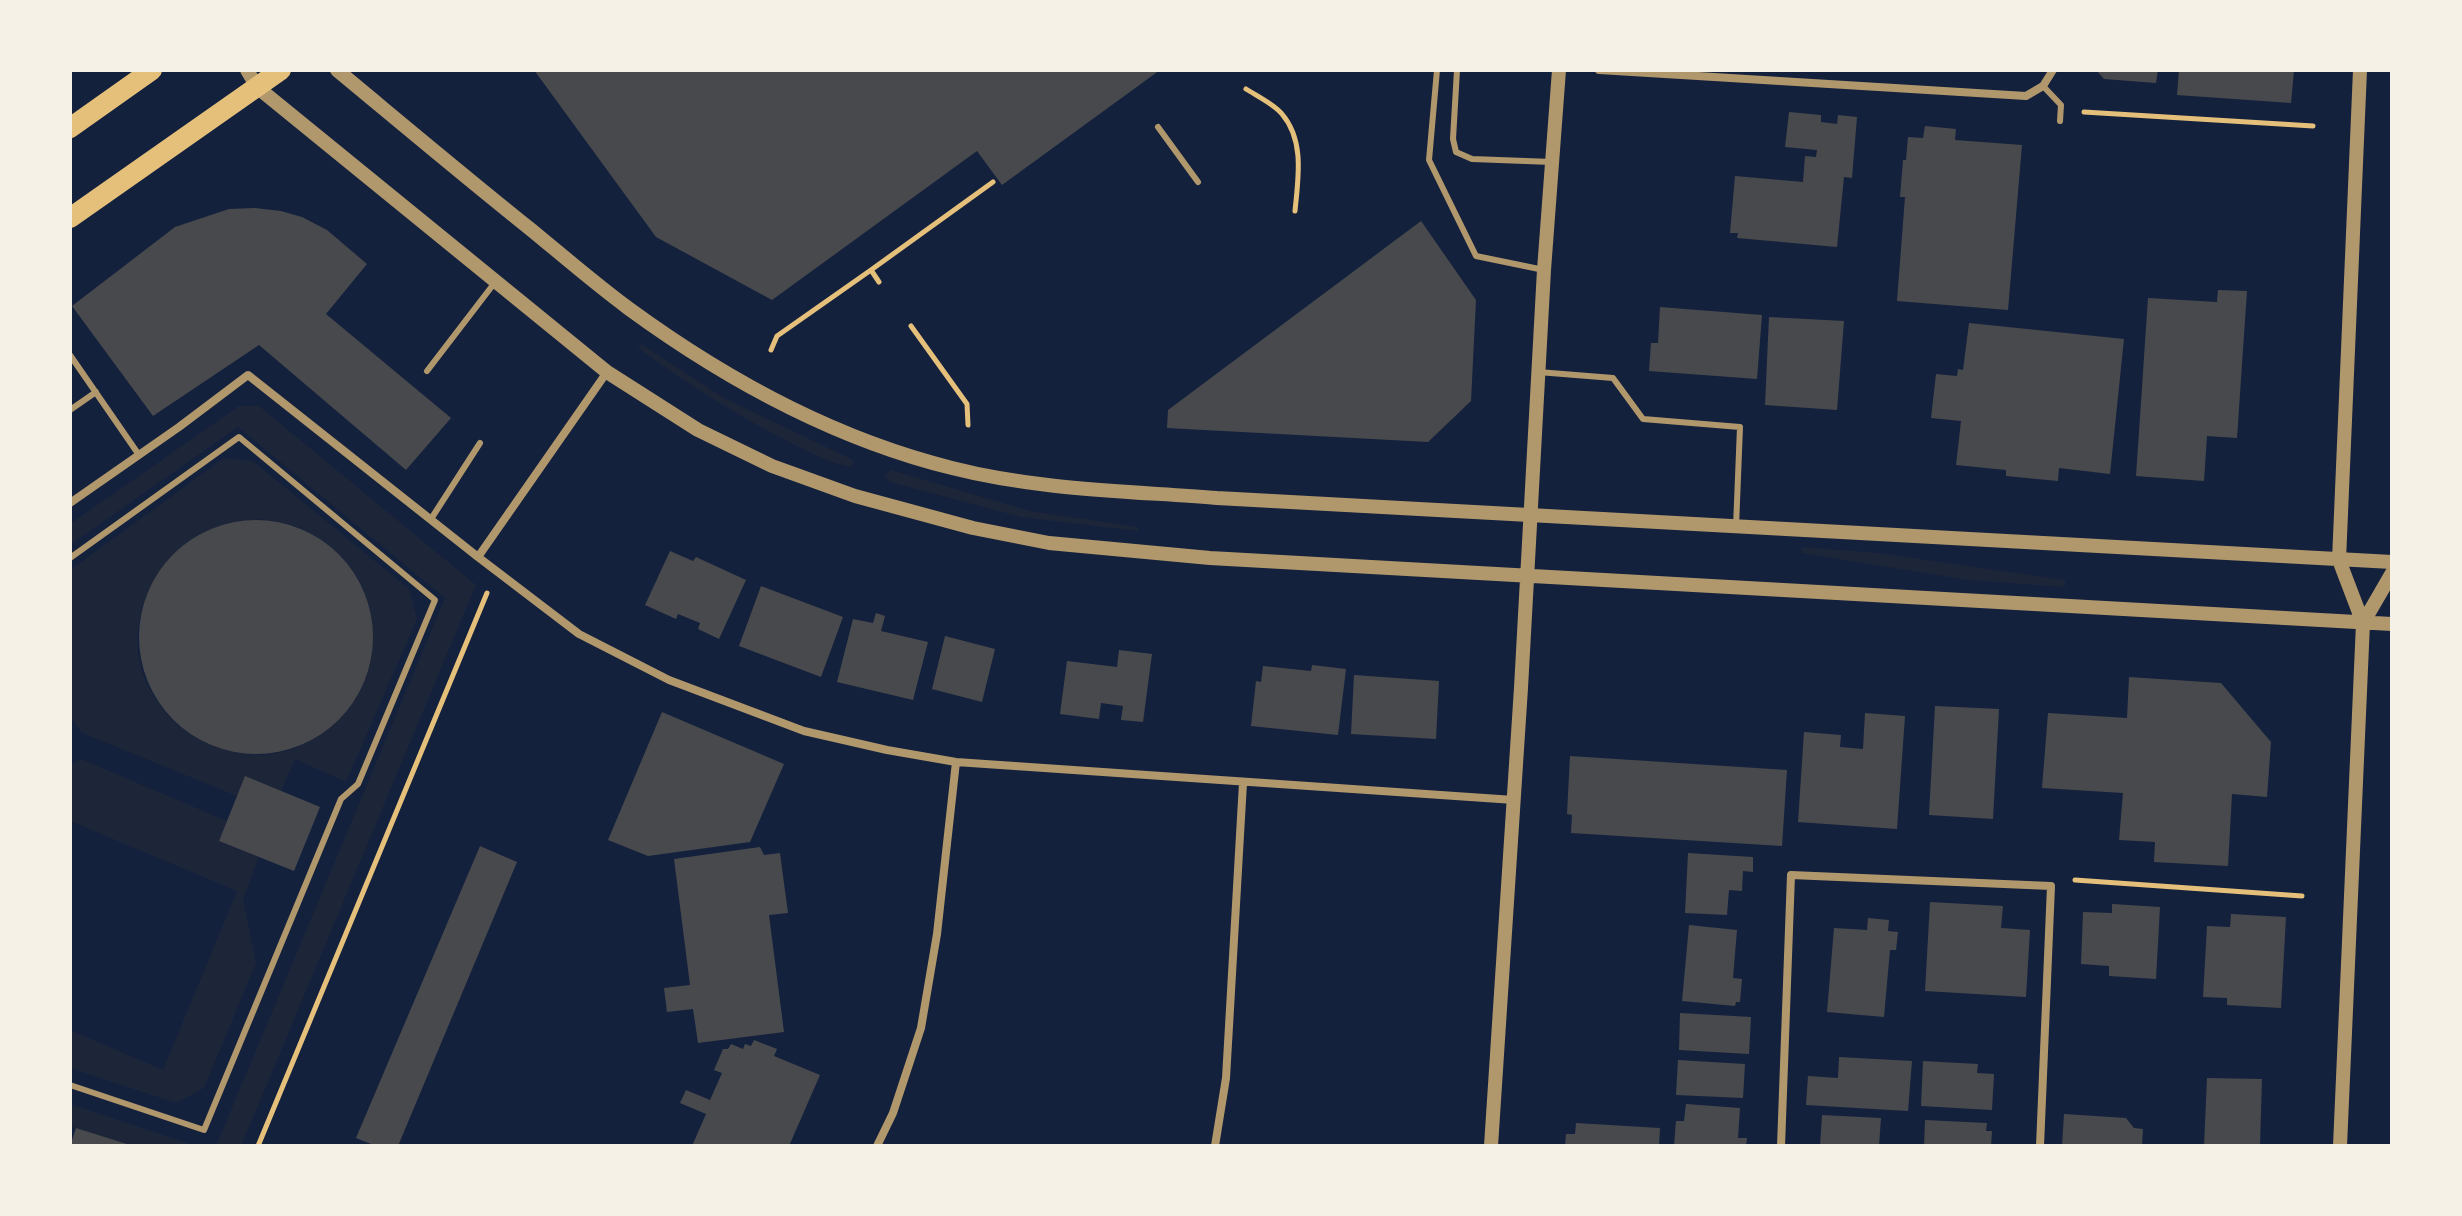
<!DOCTYPE html>
<html>
<head>
<meta charset="utf-8">
<style>
  body { margin:0 }
  #map { position:relative; width:2462px; height:1216px; overflow:hidden; background:#14213d; font-family:Quicksand,sans-serif }
  canvas { display:block }
  .frame { position:absolute; inset:0; border:72px solid #f6f1e7; pointer-events:none }
</style>
</head>
<body>
<div id="map">
<canvas width="2462" height="1216"></canvas>
<div class="frame"></div>
</div>
<script>
const ctx = document.querySelector('canvas').getContext('2d');
ctx.lineJoin = 'round';
function paint(path, color) { ctx.fillStyle = color; ctx.fill(path, 'evenodd'); }
function strokePath(path, color, width, dash) { ctx.strokeStyle = color; ctx.lineWidth = width; ctx.lineCap = dash ? 'butt' : 'round'; ctx.setLineDash(dash || []); ctx.stroke(path); }
const green = new Path2D(`
  M 641,344 L 724,398 L 851,459 L 854,461 L 852,467 C 832,464 811,453 793,444 C 739,417 688,384 638,348 Z
  M 239,406 L 259,406 L 476,585 L 241,1146 L 216,1146 L 445,598 L 238,427 L 70,545 L 70,524 Z
  M 224,458 L 253,461 L 409,589 L 417,619 L 346,782 L 295,759 L 281,791 L 245,777 L 237,796 L 82,733 L 70,717 L 70,570 ZM 259,519 C 272,522 288,523 300,528 C 445,595 349,804 209,744 C 181,732 158,709 146,681 C 120,619 158,551 217,527 C 229,522 245,521 259,519 Z
  M 891,470 L 1030,511 L 1138,527 L 1138,531 L 1021,517 L 890,482 L 884,477 Z
  M 1801,547 L 1878,553 L 2065,580 L 2065,587 L 1968,580 L 1802,553 Z
  M 81,759 L 227,821 L 219,841 L 259,857 L 243,900 L 256,963 L 204,1088 L 176,1103 L 70,1068 L 70,1030 L 163,1070 L 237,891 L 70,821 L 70,765 Z
  M 70,1104 L 196,1146 L 132,1146 L 70,1126 Z`);
const building = new Path2D(`
  M 534,70 L 1160,70 L 1002,185 L 977,151 L 772,300 L 656,237 Z
  M 2096,70 L 2158,70 L 2156,83 L 2104,79 Z
  M 2179,70 L 2294,70 L 2291,103 L 2177,95 Z
  M 1789,112 L 1821,115 L 1821,122 L 1837,124 L 1838,115 L 1857,117 L 1852,178 L 1844,177 L 1837,247 L 1737,238 L 1738,233 L 1730,233 L 1735,176 L 1803,182 L 1805,156 L 1816,157 L 1817,150 L 1785,147 Z
  M 1925,126 L 1956,129 L 1955,140 L 2022,145 L 2008,310 L 1897,301 L 1905,197 L 1900,197 L 1903,160 L 1906,160 L 1908,137 L 1923,138 Z
  M 255,208 L 281,211 L 302,217 L 327,230 L 367,264 L 326,314 L 451,418 L 406,470 L 259,345 L 153,416 L 72,306 L 175,227 L 229,209 Z
  M 1421,221 L 1476,300 L 1471,401 L 1428,442 L 1167,428 L 1168,410 Z
  M 2218,290 L 2247,291 L 2237,438 L 2207,436 L 2204,481 L 2136,476 L 2148,298 L 2217,302 Z
  M 1660,307 L 1762,315 L 1757,379 L 1649,371 L 1651,343 L 1658,343 Z
  M 1769,317 L 1844,321 L 1837,410 L 1765,405 Z
  M 1969,323 L 2124,339 L 2110,474 L 2059,468 L 2058,481 L 2006,476 L 2006,470 L 1956,465 L 1961,421 L 1931,418 L 1936,374 L 1957,376 L 1958,369 L 1963,370 Z
  M139 637a117 117 0 1 1 234 0a117 117 0 1 1-234 0Z
  M 670,551 L 693,561 L 696,557 L 746,580 L 719,639 L 698,629 L 700,623 L 678,614 L 676,619 L 645,605 Z
  M 761,586 L 843,617 L 821,677 L 739,646 Z
  M 876,613 L 885,616 L 881,631 L 928,642 L 913,700 L 837,682 L 853,619 L 873,623 Z
  M 945,636 L 995,649 L 982,702 L 932,689 Z
  M 1119,650 L 1152,654 L 1143,722 L 1121,720 L 1123,706 L 1101,703 L 1099,719 L 1060,714 L 1067,661 L 1117,667 Z
  M 1312,665 L 1346,669 L 1338,735 L 1251,726 L 1256,681 L 1261,682 L 1263,666 L 1311,671 Z
  M 1354,675 L 1439,681 L 1436,739 L 1351,734 Z
  M 2129,677 L 2221,683 L 2271,742 L 2267,797 L 2232,794 L 2228,866 L 2154,862 L 2155,842 L 2119,840 L 2123,793 L 2042,788 L 2048,713 L 2127,718 Z
  M 1935,706 L 1999,709 L 1993,819 L 1929,815 Z
  M 662,712 L 784,764 L 750,842 L 648,856 L 608,840 Z
  M 1865,713 L 1905,716 L 1897,829 L 1798,822 L 1804,732 L 1841,735 L 1840,747 L 1863,749 Z
  M 1570,756 L 1787,770 L 1782,846 L 1571,833 L 1572,815 L 1567,814 Z
  M 245,776 L 320,807 L 294,871 L 219,841 Z
  M 480,846 L 517,862 L 398,1146 L 376,1146 L 356,1138 Z
  M 760,847 L 764,855 L 780,853 L 788,913 L 769,915 L 784,1032 L 698,1043 L 693,1009 L 667,1012 L 664,988 L 690,985 L 674,859 Z
  M 1688,853 L 1753,857 L 1753,872 L 1743,871 L 1742,891 L 1729,890 L 1727,915 L 1685,913 Z
  M 1930,902 L 2003,906 L 2001,928 L 2030,930 L 2026,997 L 1925,991 Z
  M 2112,904 L 2160,907 L 2156,979 L 2109,976 L 2109,966 L 2081,964 L 2083,912 L 2112,913 Z
  M 2231,914 L 2286,917 L 2281,1008 L 2227,1005 L 2227,998 L 2203,997 L 2207,926 L 2230,927 Z
  M 1868,918 L 1889,920 L 1888,931 L 1898,932 L 1896,950 L 1890,950 L 1884,1017 L 1827,1012 L 1834,928 L 1867,930 Z
  M 1689,925 L 1737,930 L 1733,978 L 1742,979 L 1740,1002 L 1736,1002 L 1735,1006 L 1682,1001 Z
  M 1680,1013 L 1751,1017 L 1749,1054 L 1679,1050 Z
  M 754,1040 L 777,1049 L 774,1056 L 820,1075 L 789,1146 L 692,1146 L 706,1114 L 680,1103 L 686,1090 L 710,1100 L 722,1073 L 714,1070 L 723,1049 L 728,1049 L 731,1044 L 743,1049 L 745,1044 L 751,1046 Z
  M 1839,1057 L 1912,1061 L 1908,1111 L 1806,1105 L 1808,1076 L 1838,1078 Z
  M 1678,1060 L 1745,1064 L 1743,1098 L 1676,1095 Z
  M 1923,1061 L 1978,1064 L 1977,1073 L 1994,1074 L 1992,1110 L 1921,1106 Z
  M 2207,1078 L 2262,1079 L 2260,1146 L 2204,1146 Z
  M 1686,1104 L 1740,1108 L 1738,1138 L 1747,1138 L 1746,1146 L 1674,1146 L 1676,1121 L 1684,1121 Z
  M 2064,1114 L 2126,1118 L 2134,1128 L 2143,1129 L 2142,1146 L 2062,1146 Z
  M 1822,1115 L 1881,1118 L 1879,1146 L 1820,1146 Z
  M 1925,1120 L 1987,1123 L 1986,1131 L 1992,1131 L 1991,1146 L 1924,1146 Z
  M 1576,1123 L 1660,1128 L 1659,1146 L 1565,1146 L 1566,1134 L 1575,1134 Z
  M 76,1128 L 130,1145 L 130,1146 L 70,1146 Z`);
const path = new Path2D(`
  M 1246,89 C 1257,96 1274,104 1282,114 C 1305,141 1298,179 1295,211
  M 2084,112 L 2313,126
  M 879,282 L 871,270 L 993,182
  M 911,326 L 967,404 L 968,425
  M 771,350 L 777,336 L 871,270
  M 2075,880 L 2302,896
  M 258,1146 L 487,593`);
const service = new Path2D(`
  M 1437,70 L 1429,160 L 1476,256 L 1544,270
  M 1457,70 L 1453,139 L 1456,152 L 1472,159 L 1552,162
  M 2043,86 L 2061,105 L 2060,121
  M 1158,127 L 1198,182
  M 70,355 L 139,455
  M 427,371 L 496,281
  M 1538,372 L 1613,378 L 1643,419 L 1740,427 L 1736,527
  M 70,410 L 96,392
  M 431,519 L 480,443
  M 70,558 L 239,437 L 435,600 L 358,784 L 341,799 L 204,1130 L 70,1085`);
const minor = new Path2D(`
  M 1599,70 L 2026,96 L 2043,86 L 2053,70
  M 70,503 L 179,427 L 248,375 L 478,557 L 607,372
  M 478,557 L 579,634 L 669,680 L 804,731 L 887,750 L 956,762 L 1514,800
  M 877,1146 L 893,1113 L 921,1028 L 937,934 L 956,762
  M 1215,1146 L 1226,1078 L 1243,783
  M 1781,1146 L 1791,875 L 2051,886 L 2040,1146`);
const tertiary = new Path2D(`
  M 247,70 L 257,87 L 607,372 L 698,430 L 772,466 L 855,496 L 973,528 L 1049,543 L 1210,558 L 2392,624
  M 337,70 C 401,123 464,176 529,228 C 562,255 594,283 628,308 C 725,379 835,439 952,468 C 1038,490 1129,491 1217,498 L 2392,562
  M 2363,623 L 2392,573
  M 1491,1146 L 1521,688 L 1544,270 L 1559,70
  M 2340,1146 L 2363,623 L 2339,560 L 2360,70`);
const primary = new Path2D(`
  M 70,128 L 152,70
  M 70,218 L 281,70`);
paint(green, '#1d2539');
paint(building, '#48494c');
strokePath(path, '#e5c07b', 5);
strokePath(service, '#b1986c', 6);
strokePath(minor, '#b1986c', 8);
strokePath(tertiary, '#b1986c', 14);
strokePath(primary, '#e5c07b', 20);
</script>
</body>
</html>
